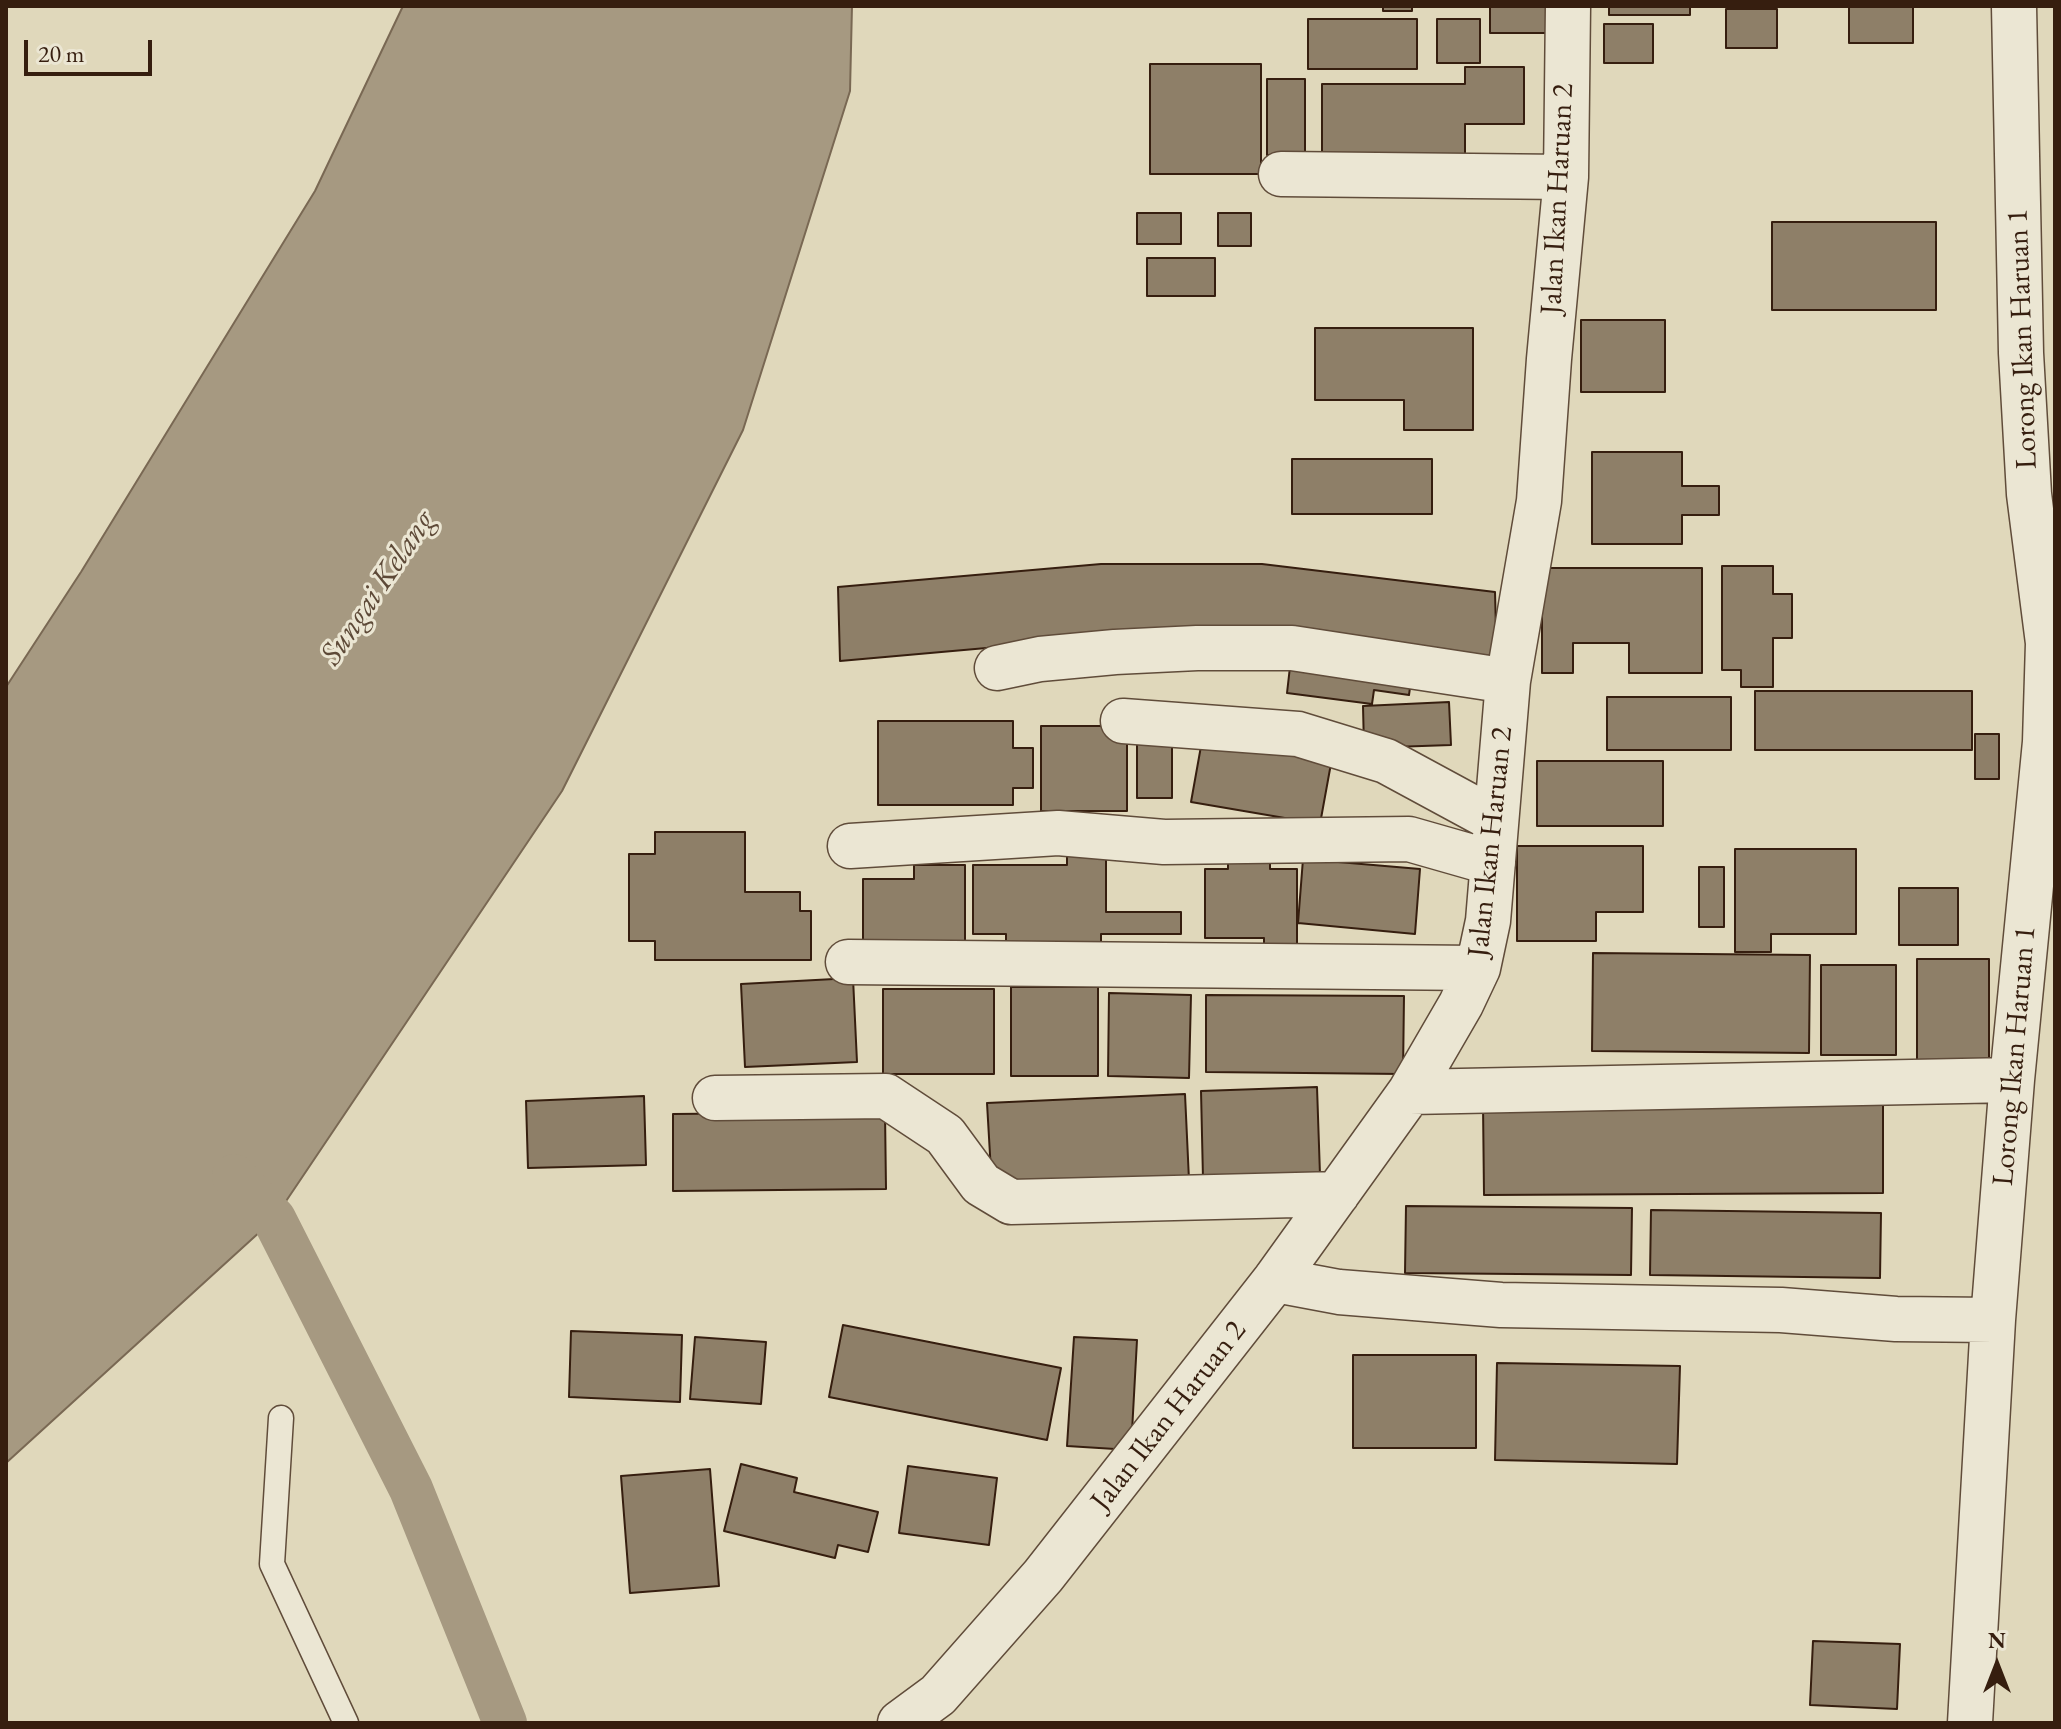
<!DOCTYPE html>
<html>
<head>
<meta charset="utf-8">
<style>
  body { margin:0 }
  #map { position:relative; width:2061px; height:1729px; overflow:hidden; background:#e0d8bb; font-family:"EB Garamond",serif }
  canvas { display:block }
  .frame { position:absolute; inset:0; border:8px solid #361e0f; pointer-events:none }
  .north { position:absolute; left:1957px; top:1625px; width:80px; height:80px; -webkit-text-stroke:6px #ebe6d3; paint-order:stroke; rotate:0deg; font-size:22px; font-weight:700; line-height:32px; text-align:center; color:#361e0f }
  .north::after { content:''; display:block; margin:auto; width:28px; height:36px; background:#361e0f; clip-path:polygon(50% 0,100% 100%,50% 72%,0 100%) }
  .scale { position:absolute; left:24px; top:40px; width:128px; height:36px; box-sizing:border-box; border:4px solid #361e0f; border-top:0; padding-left:10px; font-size:24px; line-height:28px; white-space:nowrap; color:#361e0f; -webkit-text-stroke:6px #ebe6d3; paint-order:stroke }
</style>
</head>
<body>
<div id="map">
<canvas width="2061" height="1729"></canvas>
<div class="frame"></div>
<div class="north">N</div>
<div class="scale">20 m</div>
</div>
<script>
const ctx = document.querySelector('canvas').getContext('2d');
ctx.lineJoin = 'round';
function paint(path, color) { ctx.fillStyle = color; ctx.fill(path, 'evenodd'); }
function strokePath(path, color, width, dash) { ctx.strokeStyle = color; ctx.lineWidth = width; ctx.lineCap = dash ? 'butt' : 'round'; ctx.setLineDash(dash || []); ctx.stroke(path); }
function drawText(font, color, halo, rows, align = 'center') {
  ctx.font = font + ' "EB Garamond",serif'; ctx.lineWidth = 6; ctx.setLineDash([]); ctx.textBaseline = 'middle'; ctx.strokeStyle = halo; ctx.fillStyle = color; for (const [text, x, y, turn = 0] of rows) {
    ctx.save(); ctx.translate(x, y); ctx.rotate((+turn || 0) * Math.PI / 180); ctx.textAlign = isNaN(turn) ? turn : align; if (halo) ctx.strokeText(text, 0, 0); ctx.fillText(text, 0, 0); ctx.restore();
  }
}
const water = new Path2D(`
  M 403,6 L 852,6 L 850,91 L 743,430 L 562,791 L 274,1219 L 6,1463 L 6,687 L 81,572 L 315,191 Z`);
const canal = new Path2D(`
  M 234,1176 L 274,1219 L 411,1489 L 505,1723`);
const building = new Path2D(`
  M 1383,6 L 1552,6 L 1552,33 L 1490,33 L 1490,7 L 1412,7 L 1412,11 L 1383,11 Z
  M 1609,6 L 1690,6 L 1690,15 L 1609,15 Z
  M 1849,6 L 1913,6 L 1913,43 L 1849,43 Z
  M 1726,9 L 1777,9 L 1777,48 L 1726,48 Z
  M 1308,19 L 1417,19 L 1417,69 L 1308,69 Z
  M 1437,19 L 1480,19 L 1480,63 L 1437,63 Z
  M 1604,24 L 1653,24 L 1653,63 L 1604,63 Z
  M 1150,64 L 1261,64 L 1261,174 L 1150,174 Z
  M 1465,67 L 1524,67 L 1524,124 L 1465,124 L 1465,162 L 1322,154 L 1322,84 L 1465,84 Z
  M 1267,79 L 1305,79 L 1305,155 L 1267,155 Z
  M 1137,213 L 1181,213 L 1181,244 L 1137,244 Z
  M 1218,213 L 1251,213 L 1251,246 L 1218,246 Z
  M 1772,222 L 1936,222 L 1936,310 L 1772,310 Z
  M 1147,258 L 1215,258 L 1215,296 L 1147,296 Z
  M 1581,320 L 1665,320 L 1665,392 L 1581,392 Z
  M 1315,328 L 1473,328 L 1473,430 L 1404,430 L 1404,400 L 1315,400 Z
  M 1592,452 L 1682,452 L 1682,486 L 1719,486 L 1719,515 L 1682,515 L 1682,544 L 1592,544 Z
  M 1292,459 L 1432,459 L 1432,514 L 1292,514 Z
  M 1101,564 L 1262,564 L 1495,592 L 1497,667 L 1099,638 L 840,661 L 838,587 Z
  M 1722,566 L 1773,566 L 1773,594 L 1792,594 L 1792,638 L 1773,638 L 1773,687 L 1741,687 L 1741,670 L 1722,670 Z
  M 1542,568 L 1702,568 L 1702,673 L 1629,673 L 1629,643 L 1573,643 L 1573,673 L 1542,673 Z
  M 1291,658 L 1412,673 L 1409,695 L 1374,690 L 1372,704 L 1287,693 Z
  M 1755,691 L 1972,691 L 1972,750 L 1755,750 Z
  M 1607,697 L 1731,697 L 1731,750 L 1607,750 Z
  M 1449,702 L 1451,745 L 1364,748 L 1363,706 Z
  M 878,721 L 1013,721 L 1013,748 L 1033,748 L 1033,788 L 1013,788 L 1013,805 L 878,805 Z
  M 1041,726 L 1127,726 L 1127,811 L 1041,811 Z
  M 1975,734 L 1999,734 L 1999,779 L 1975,779 Z
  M 1203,735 L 1332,758 L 1320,824 L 1191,802 Z
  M 1137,743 L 1172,743 L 1172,798 L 1137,798 Z
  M 1537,761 L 1663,761 L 1663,826 L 1537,826 Z
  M 655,832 L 745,832 L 745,892 L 800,892 L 800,911 L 811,911 L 811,960 L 655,960 L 655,941 L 629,941 L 629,854 L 655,854 Z
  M 1067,845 L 1106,845 L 1106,912 L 1181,912 L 1181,934 L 1101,934 L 1101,948 L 1006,948 L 1006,934 L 973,934 L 973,865 L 1067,865 Z
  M 1228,845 L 1270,845 L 1270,869 L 1297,869 L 1297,945 L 1264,945 L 1264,938 L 1205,938 L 1205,869 L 1228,869 Z
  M 1517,846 L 1643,846 L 1643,912 L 1596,912 L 1596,941 L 1517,941 Z
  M 1735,849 L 1856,849 L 1856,934 L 1771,934 L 1771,952 L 1735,952 Z
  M 1303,859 L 1420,869 L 1415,934 L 1298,923 Z
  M 914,865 L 965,865 L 965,942 L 863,942 L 863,879 L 914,879 Z
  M 1699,867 L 1724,867 L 1724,927 L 1699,927 Z
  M 1899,888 L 1958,888 L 1958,945 L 1899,945 Z
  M 1593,953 L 1810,955 L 1809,1053 L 1592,1051 Z
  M 1917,959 L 1989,959 L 1989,1065 L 1917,1065 Z
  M 1821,965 L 1896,965 L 1896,1055 L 1821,1055 Z
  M 853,978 L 857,1062 L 745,1067 L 741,984 Z
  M 1011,987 L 1098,987 L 1098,1076 L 1011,1076 Z
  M 883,989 L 994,989 L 994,1074 L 883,1074 Z
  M 1109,993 L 1191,995 L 1189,1078 L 1108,1076 Z
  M 1206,995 L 1404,996 L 1403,1074 L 1206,1072 Z
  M 1317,1087 L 1320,1175 L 1203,1179 L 1201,1091 Z
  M 1185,1094 L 1189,1180 L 992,1189 L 987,1103 Z
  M 644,1096 L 646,1165 L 528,1168 L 526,1101 Z
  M 1883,1102 L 1883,1193 L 1484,1195 L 1483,1104 Z
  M 885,1112 L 886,1189 L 673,1191 L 673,1114 Z
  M 1406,1206 L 1632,1208 L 1631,1275 L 1405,1273 Z
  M 1651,1210 L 1881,1213 L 1880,1278 L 1650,1275 Z
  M 843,1325 L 1061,1368 L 1047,1440 L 829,1397 Z
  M 571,1331 L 682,1335 L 680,1402 L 569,1397 Z
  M 695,1337 L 766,1342 L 761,1404 L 690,1399 Z
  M 1074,1337 L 1137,1340 L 1131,1450 L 1067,1446 Z
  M 1353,1355 L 1476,1355 L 1476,1448 L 1353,1448 Z
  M 1497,1363 L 1680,1366 L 1677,1464 L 1495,1460 Z
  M 741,1464 L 797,1478 L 794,1492 L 878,1512 L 868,1552 L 838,1545 L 835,1558 L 724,1531 Z
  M 908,1466 L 997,1478 L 989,1545 L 899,1533 Z
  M 710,1469 L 719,1586 L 630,1593 L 621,1476 Z
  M 1813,1641 L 1900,1644 L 1897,1709 L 1810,1705 Z`);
const service = new Path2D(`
  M 281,1418 L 272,1564 L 346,1723`);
const minor = new Path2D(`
  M 1281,174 L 1566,177
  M 997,668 L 1040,659 L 1115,652 L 1197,648 L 1292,648 L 1508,681
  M 1123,721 L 1298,734 L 1386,761 L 1495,820
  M 850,846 L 1058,833 L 1164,842 L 1409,839 L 1493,863
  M 848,962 L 1478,968
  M 1410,1092 L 2012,1080
  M 715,1098 L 886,1096 L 945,1135 L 981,1184 L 1011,1202 L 1337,1194
  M 1275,1280 L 1339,1292 L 1501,1305 L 1781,1310 L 1896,1319 L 1993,1320
  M 900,1723 L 938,1695 L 1043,1576 L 1275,1280 L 1410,1092 L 1461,1004 L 1478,968 L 1488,921 L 1508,681 L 1539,501 L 1549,359 L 1566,177 L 1568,6
  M 1970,1723 L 1993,1320 L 2012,1080 L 2045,742 L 2048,643 L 2029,494 L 2021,353 L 2014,6`);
const streetNames = [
  ["Jalan Ikan Haruan 2",1558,199,-87],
  ["Lorong Ikan Haruan 1",2023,339,-92],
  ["Jalan Ikan Haruan 2",1491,842,-84],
  ["Lorong Ikan Haruan 1",2015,1056,-85],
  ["Jalan Ikan Haruan 2",1169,1416,-52]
];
const waterNames = [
  ["Sungai Kelang",378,588,-56]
];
paint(water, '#a69981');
strokePath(water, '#796853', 2);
strokePath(canal, '#a69981', 44);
paint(building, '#8e7f68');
strokePath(building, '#361e0f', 2);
strokePath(service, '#604c3a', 27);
strokePath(minor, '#604c3a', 47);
strokePath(service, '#ebe6d3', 24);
strokePath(minor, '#ebe6d3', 44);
drawText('30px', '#361e0f', '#ebe6d3', streetNames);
drawText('italic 32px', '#5d4937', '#ebe6d3', waterNames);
</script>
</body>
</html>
